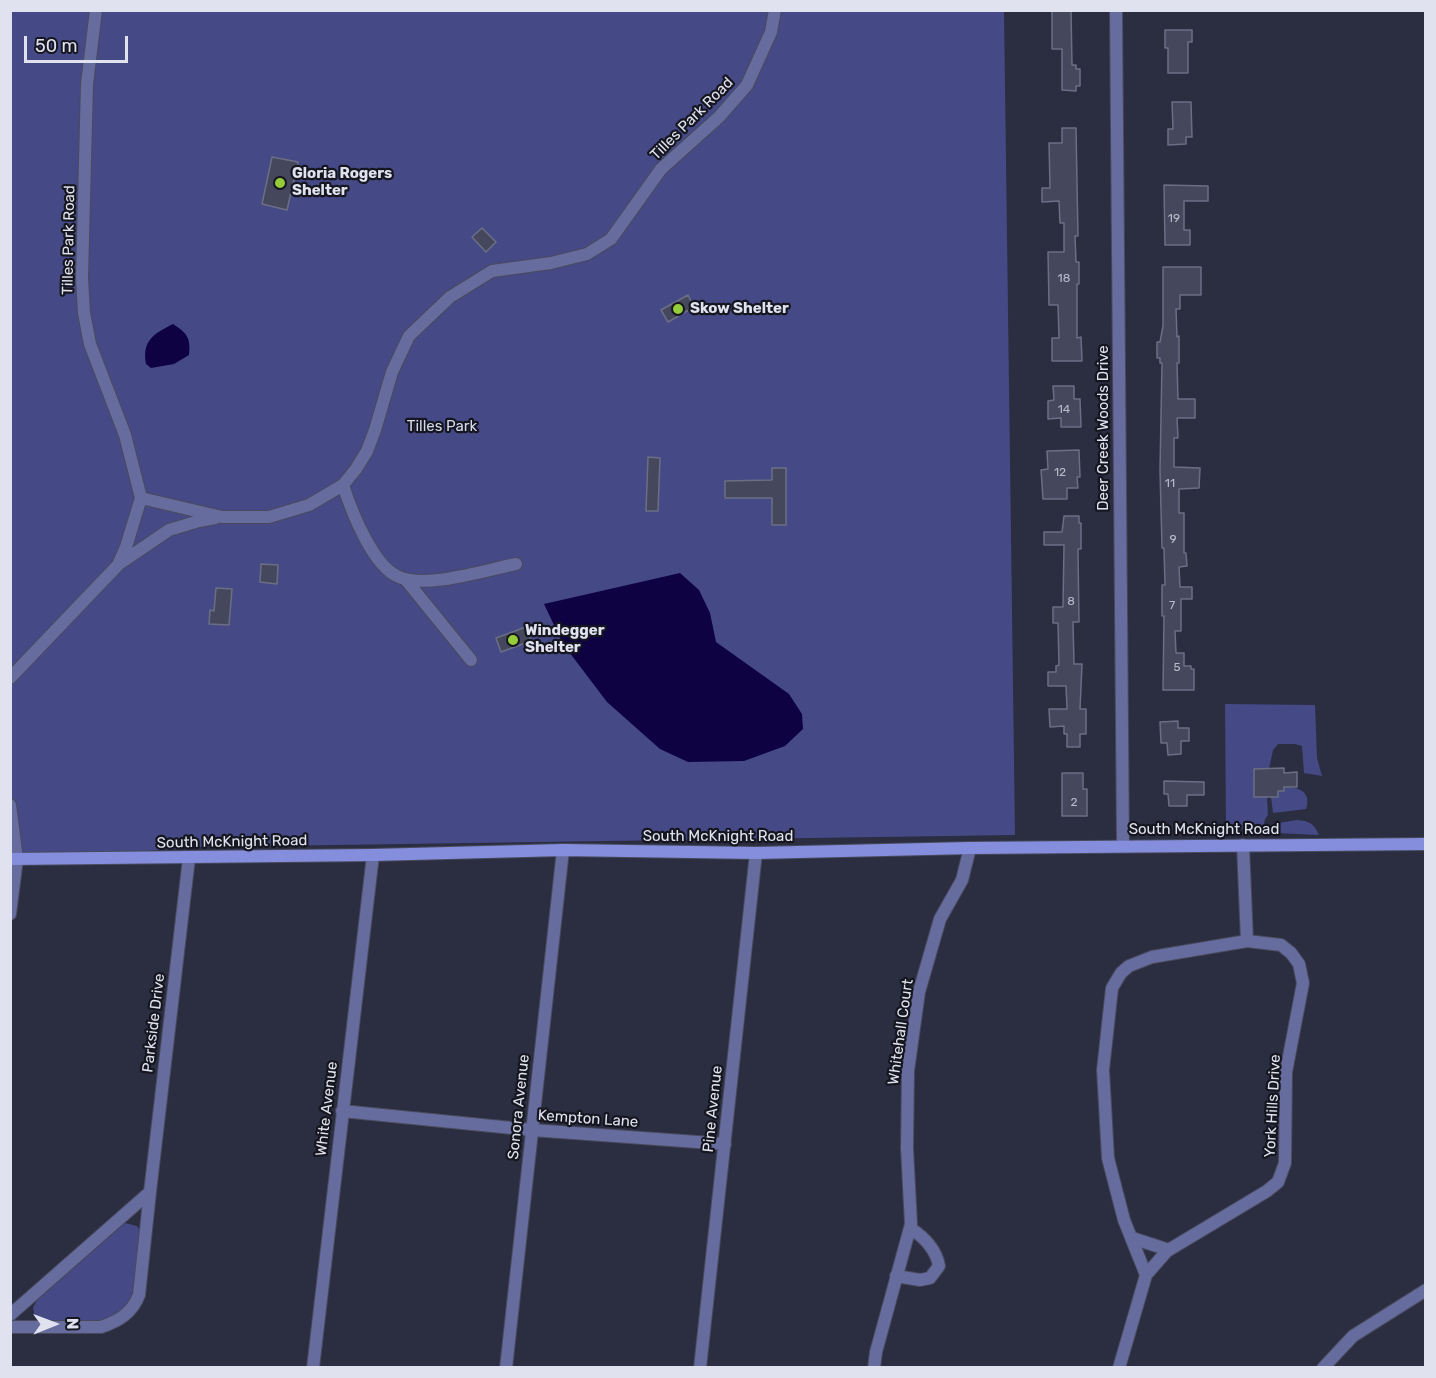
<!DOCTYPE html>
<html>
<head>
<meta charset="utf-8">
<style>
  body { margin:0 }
  #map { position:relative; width:1436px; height:1378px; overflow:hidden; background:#2b2d40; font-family:Rubik,sans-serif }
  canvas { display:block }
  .frame { position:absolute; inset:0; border:12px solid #e0e3ef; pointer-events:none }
  .north { position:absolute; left:24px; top:1294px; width:60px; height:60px; -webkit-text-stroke:4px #15161f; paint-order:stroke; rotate:89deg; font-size:16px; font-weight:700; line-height:24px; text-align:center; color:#e0e3ef }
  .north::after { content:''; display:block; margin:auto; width:21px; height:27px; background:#e0e3ef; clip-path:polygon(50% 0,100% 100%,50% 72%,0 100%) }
  .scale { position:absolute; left:24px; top:36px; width:104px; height:27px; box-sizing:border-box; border:3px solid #e0e3ef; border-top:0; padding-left:8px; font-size:18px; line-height:21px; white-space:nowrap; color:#e0e3ef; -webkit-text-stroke:4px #15161f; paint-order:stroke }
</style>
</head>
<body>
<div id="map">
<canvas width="1436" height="1378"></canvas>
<div class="frame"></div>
<div class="north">N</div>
<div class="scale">50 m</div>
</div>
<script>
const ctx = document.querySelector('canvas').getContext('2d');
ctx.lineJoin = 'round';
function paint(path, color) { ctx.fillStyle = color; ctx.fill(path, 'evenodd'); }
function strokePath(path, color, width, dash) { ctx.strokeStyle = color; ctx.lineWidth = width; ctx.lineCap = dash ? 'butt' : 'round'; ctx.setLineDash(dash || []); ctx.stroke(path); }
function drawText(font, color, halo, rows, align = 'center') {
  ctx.font = font + ' Rubik,sans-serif'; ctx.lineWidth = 4.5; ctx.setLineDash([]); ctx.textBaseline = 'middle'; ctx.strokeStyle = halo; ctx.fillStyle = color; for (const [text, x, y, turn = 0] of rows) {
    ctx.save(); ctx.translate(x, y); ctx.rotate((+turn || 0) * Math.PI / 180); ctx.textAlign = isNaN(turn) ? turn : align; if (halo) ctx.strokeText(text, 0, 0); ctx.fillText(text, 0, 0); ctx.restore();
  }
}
const green = new Path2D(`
  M 11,11 L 1004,11 L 1015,835 L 198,847 L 38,859 L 11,857 Z
  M 1225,704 L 1315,705 L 1317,758 L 1322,776 L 1304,773 L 1302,746 L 1295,744 L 1278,744 L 1273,750 L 1269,769 L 1254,769 L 1254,796 L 1267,797 L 1268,815 L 1265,819 L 1263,830 L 1226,828 Z
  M 1284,787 C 1298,787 1312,791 1306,809 L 1273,813 L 1271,797 Z
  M 1297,820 C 1309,821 1314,823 1319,835 L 1276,833 L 1274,829 L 1278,823 Z
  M 125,1223 L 137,1226 L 141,1233 C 138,1264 141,1309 104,1321 C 91,1325 58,1322 43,1322 L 35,1317 L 33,1308 L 37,1300 Z`);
const water = new Path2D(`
  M 173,324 C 187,333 191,338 189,355 L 174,364 L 151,368 L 146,364 C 142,341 153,334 173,324 Z
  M 680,573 L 699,590 L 710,613 L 716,642 L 789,694 L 802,714 L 803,729 L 785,746 L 744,761 L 688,762 L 660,749 L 607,702 L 563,644 L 544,604 Z`);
const building = new Path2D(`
  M 1052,10 L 1071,10 L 1072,65 L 1076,65 L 1076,69 L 1080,69 L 1080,86 L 1076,86 L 1076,91 L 1062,90 L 1062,49 L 1052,49 Z
  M 1165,30 L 1192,30 L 1192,42 L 1188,42 L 1188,73 L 1168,73 L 1168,48 L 1165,48 Z
  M 1172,102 L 1191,102 L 1192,137 L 1186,137 L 1186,144 L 1168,145 L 1168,129 L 1173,129 Z
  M 1062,128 L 1076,128 L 1078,236 L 1075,236 L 1076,262 L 1079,262 L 1079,284 L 1077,284 L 1077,338 L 1081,337 L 1082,361 L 1052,361 L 1052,338 L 1059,338 L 1058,305 L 1049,305 L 1048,252 L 1064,252 L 1064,223 L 1060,223 L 1059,201 L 1042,202 L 1042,188 L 1050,188 L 1049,143 L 1062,143 Z
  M 272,157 L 298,162 L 287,210 L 262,204 Z
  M 1164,185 L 1208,186 L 1208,201 L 1184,201 L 1184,230 L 1190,230 L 1190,245 L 1165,245 Z
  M 482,228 L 496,242 L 486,252 L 472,237 Z
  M 1163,267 L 1201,267 L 1201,295 L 1180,295 L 1180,309 L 1176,309 L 1177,337 L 1179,336 L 1179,363 L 1177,363 L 1178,399 L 1195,399 L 1195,418 L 1177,418 L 1178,438 L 1174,438 L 1174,467 L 1200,468 L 1199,488 L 1179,489 L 1179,513 L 1184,513 L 1184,553 L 1186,553 L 1187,566 L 1179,567 L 1180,587 L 1192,587 L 1192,599 L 1181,599 L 1181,631 L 1175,631 L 1176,653 L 1184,653 L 1184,666 L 1191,666 L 1191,669 L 1194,669 L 1194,690 L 1163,690 L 1164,616 L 1162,616 L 1162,585 L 1165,585 L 1164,548 L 1162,548 L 1160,470 L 1162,363 L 1160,363 L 1160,358 L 1157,358 L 1157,342 L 1160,342 L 1163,326 Z
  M 688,295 L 694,307 L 668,322 L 661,310 Z
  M 1053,386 L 1074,386 L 1074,399 L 1080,399 L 1081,427 L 1061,427 L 1061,418 L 1048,419 L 1048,401 L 1054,400 Z
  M 1079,450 L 1080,477 L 1077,477 L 1078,488 L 1067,488 L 1067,499 L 1043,499 L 1041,470 L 1048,469 L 1047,451 Z
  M 648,457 L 660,458 L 658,511 L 646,511 Z
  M 772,468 L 786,468 L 786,525 L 772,525 L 772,498 L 725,498 L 725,481 L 772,480 Z
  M 1064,516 L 1079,516 L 1079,523 L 1081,523 L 1081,549 L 1078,549 L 1079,622 L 1073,622 L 1074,664 L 1082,664 L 1080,709 L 1086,709 L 1086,734 L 1080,734 L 1080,747 L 1067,747 L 1067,734 L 1064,734 L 1064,726 L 1050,727 L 1049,709 L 1067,709 L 1066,686 L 1048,686 L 1048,672 L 1056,672 L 1056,666 L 1059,665 L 1058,623 L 1053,623 L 1053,607 L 1063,607 L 1064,545 L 1044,545 L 1044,532 L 1062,532 Z
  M 261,564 L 278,565 L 277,584 L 260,582 Z
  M 216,588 L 232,589 L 229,625 L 209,624 L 210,610 L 214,611 Z
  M 526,627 L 531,641 L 501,652 L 496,638 Z
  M 1178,721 L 1178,728 L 1189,728 L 1189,741 L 1181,741 L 1181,754 L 1168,755 L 1167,743 L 1161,743 L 1160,722 Z
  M 1284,768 L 1284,773 L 1297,772 L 1297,787 L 1284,787 L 1284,791 L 1278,791 L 1278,797 L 1254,797 L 1254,769 Z
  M 1062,773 L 1083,773 L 1083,789 L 1087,789 L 1087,816 L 1062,816 Z
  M 1164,781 L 1204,782 L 1204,795 L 1187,795 L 1187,806 L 1169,806 L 1168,794 L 1164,794 Z`);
const street = new Path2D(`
  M 1116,10 L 1123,846
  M 343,485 L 356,469 L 367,451 L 375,430 L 392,372 L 409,336 L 450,297 L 492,271 L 551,263 L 587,254 L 611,239 L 661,169 L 719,117 L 747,85 L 771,32 L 775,10
  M 141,498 L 222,517 L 269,517 L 309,505 L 343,485 C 351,510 373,567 399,577 C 427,589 486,570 516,564
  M 119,564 L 169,530 L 199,521 L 215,518
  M 406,580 L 471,660
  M 10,678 L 118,565 L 126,547 L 141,498 L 125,435 L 90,344 L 84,313 L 82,278 L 87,84 L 96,10
  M 10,805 L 17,859 L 10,914
  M 1243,845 L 1247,941
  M 342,1111 L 532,1130 L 725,1144
  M 1132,1238 L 1169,1250
  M 896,1276 L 920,1280 L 930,1278 L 939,1266 C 936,1249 924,1237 910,1228
  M 10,1315 L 150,1192 L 189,858
  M 10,1327 L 101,1327 C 119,1321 132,1313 139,1295 L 150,1192
  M 313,1368 L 373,855
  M 506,1368 L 563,850
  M 700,1368 L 756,853
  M 874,1368 L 876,1352 L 911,1224 L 907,1148 L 908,1071 L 919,992 L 940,919 L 962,880 L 970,848
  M 1119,1368 L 1146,1275 L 1167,1251 L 1267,1191 L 1278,1182 L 1285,1163 L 1286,1072 L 1303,983 L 1299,964 L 1291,953 L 1281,945 L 1247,941 L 1152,957 L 1129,966 L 1121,973 L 1112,988 L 1103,1070 L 1108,1158 L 1124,1220 L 1146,1275
  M 1323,1368 L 1353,1336 L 1426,1290`);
const secondary = new Path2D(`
  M 10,859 L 373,855 L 563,850 L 756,853 L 970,848 L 1426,844`);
const markers = [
  [280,183,6,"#95cc3a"],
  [678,309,6,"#95cc3a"],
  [513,640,6,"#95cc3a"]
];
const numberNames = [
  ["19",1174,219],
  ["18",1064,279],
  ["14",1064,410],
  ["12",1060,473],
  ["11",1170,484],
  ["9",1173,540],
  ["8",1071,602],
  ["7",1172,606],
  ["5",1177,668],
  ["2",1074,803]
];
const streetNames = [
  ["Tilles Park Road",692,119,-45],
  ["Tilles Park Road",69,240,-89],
  ["Deer Creek Woods Drive",1104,428,-90],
  ["South McKnight Road",1204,830],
  ["South McKnight Road",718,837],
  ["South McKnight Road",232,842,-1],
  ["Parkside Drive",154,1023,-83],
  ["Whitehall Court",901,1032,-82],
  ["York Hills Drive",1273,1106,-87],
  ["Sonora Avenue",519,1107,-84],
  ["White Avenue",327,1109,-83],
  ["Pine Avenue",713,1109,-84],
  ["Kempton Lane",588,1119,4]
];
const poiNames = [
  ["Gloria Rogers",292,174],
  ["Shelter",292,191],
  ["Skow Shelter",690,309],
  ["Windegger",525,631],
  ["Shelter",525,648]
];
const parkNames = [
  ["Tilles Park",442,427]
];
paint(green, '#454a86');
paint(water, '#0e0243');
paint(building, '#45485c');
strokePath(building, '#6b6f85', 1.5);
strokePath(street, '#484a5c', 14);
strokePath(secondary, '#484a5c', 14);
strokePath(street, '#666c9e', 12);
strokePath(secondary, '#858edd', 12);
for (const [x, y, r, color] of markers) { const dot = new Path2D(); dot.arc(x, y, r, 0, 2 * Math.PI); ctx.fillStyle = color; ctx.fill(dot); strokePath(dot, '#15161f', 2); }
drawText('12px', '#b9bcca', null, numberNames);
drawText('15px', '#e0e3ef', '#15161f', streetNames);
drawText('bold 15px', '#e0e3ef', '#15161f', poiNames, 'left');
drawText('15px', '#d6daee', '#15161f', parkNames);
</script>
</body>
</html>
